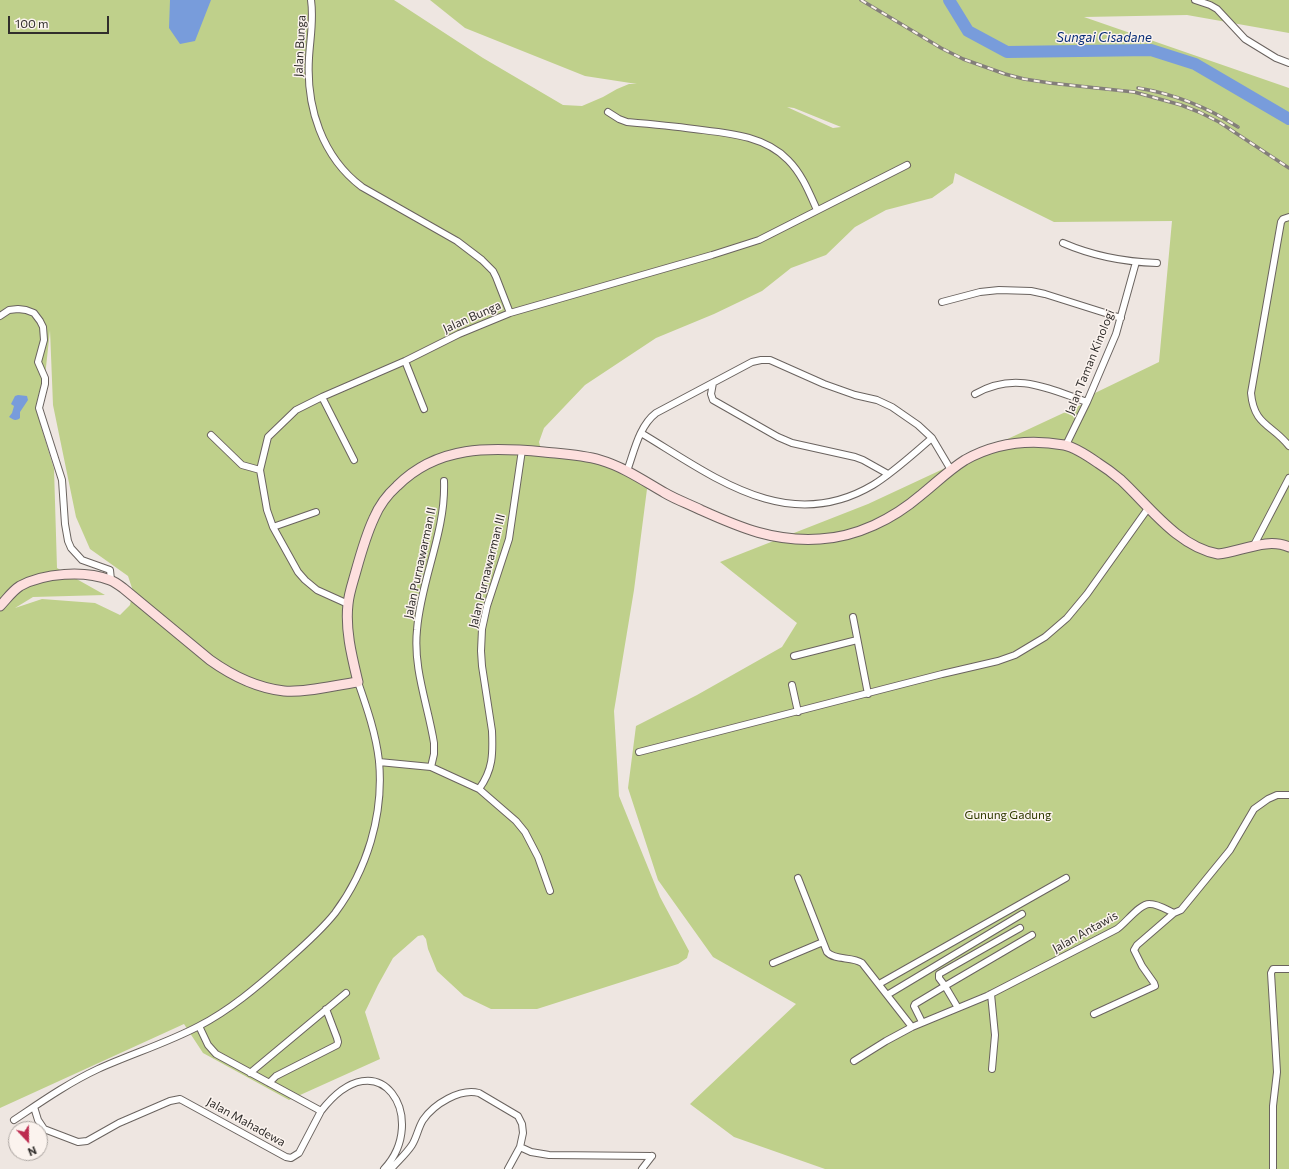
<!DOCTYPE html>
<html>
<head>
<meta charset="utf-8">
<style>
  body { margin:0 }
  #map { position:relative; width:1289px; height:1169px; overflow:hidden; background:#eee6e1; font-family:Commissioner,sans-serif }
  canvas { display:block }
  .north { position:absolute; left:8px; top:1121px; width:40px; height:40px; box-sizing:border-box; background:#fbf3ee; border:1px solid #aaa4a0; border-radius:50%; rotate:158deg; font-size:11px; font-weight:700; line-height:16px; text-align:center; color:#312e2c }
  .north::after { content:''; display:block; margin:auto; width:14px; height:18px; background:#bd2c50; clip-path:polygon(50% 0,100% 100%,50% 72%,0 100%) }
  .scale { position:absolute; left:8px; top:16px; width:101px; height:18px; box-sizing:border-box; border:2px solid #312e2c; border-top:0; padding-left:5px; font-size:12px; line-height:14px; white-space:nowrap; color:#312e2c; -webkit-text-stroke:3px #fbf3ee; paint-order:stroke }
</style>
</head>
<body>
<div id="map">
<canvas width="1289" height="1169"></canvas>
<div class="north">N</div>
<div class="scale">100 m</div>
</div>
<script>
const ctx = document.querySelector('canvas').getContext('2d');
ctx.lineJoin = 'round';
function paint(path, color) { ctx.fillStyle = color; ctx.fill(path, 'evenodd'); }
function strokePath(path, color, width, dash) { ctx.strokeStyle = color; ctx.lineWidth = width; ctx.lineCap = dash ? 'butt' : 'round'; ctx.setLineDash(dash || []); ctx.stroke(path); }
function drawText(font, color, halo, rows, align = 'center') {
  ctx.font = font + ' Commissioner,sans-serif'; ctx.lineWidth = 3; ctx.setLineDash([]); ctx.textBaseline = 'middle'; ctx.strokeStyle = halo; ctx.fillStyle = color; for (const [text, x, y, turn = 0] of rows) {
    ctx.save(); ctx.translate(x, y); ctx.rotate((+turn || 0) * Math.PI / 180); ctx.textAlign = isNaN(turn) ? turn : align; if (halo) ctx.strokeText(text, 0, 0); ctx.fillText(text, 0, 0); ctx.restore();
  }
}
const green = new Path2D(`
  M 0,0 L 394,0 L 483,58 L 563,105 L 582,106 L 603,97 L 617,89 L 629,84 L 637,84 L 585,76 L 465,28 L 430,0 L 1289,0 L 1289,33 L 1187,15 L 1084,17 L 1289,88 L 1289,1169 L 825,1169 L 734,1137 L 690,1104 L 796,1004 L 713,957 L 658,880 L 628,788 L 636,726 L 697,695 L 782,647 L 797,623 L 720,562 L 868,504 L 1087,402 L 1095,393 L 1159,362 L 1172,221 L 1054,222 L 955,173 L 953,183 L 932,198 L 886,210 L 855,227 L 826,255 L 791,268 L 762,291 L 714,314 L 656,338 L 585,385 L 544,428 L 539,442 L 540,446 L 543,449 L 564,450 L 645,479 L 647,489 L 634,590 L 614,711 L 619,796 L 660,897 L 689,951 L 687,958 L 678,964 L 537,1009 L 491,1009 L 464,996 L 437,971 L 428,949 L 426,939 L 423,935 L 418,936 L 393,958 L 378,985 L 365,1012 L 380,1059 L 289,1100 L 203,1053 L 184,1024 L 0,1108 ZM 787,107 L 794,108 L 841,127 L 833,128 ZM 50,330 L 53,405 L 76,517 L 90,549 L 128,576 L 133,591 L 130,605 L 120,615 L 95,603 L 42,599 L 15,608 L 33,597 L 105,595 L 57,568 L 54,469 L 40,423 Z`);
const water = new Path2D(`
  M 170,0 L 211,0 L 195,41 L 180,44 L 169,28 Z
  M 18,395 L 27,396 L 28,400 L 20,412 L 20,418 C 15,422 13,419 9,417 L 12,413 L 14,406 L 11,404 L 15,396 Z`);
const river = new Path2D(`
  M 949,0 L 968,31 L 1007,52 L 1151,50 L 1195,64 L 1289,119`);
const street = new Path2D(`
  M 311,0 C 314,20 310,39 309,58 C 306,107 322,157 362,187 L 457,241 L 482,260 L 493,271 L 496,277 L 510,313 L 459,334 L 405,361 L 322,397 L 296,410 L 268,437 L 260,470 L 267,510 L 273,527 L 298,572 L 305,580 L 317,590 L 348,604
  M 1195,0 L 1210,5 L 1217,9 L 1245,39 L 1276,58 L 1289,63
  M 608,112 L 619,119 L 627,122 C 650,124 672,126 694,129 C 726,133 764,135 788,160 C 802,174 809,192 817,210
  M 1289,217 L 1283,219 L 1281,222 L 1251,393 C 1254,426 1272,424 1289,446
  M 1063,243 C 1093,256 1125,262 1157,263
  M 942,302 L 980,292 L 999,290 L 1031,291 L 1045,294 L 1121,318
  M 510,313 L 712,255 L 759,240 L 907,165
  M 0,316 L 9,310 L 18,309 L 26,310 L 34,313 L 40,321 L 43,327 L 44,340 L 38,362 L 45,378 L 45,384 L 39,408 L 62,480 L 65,524 L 68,541 L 71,548 L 82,560 L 110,570 L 111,580
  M 405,361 L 424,409
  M 713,383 L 711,394 L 713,400 L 778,437 L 792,443 L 855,457 L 863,460 L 888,474
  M 975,394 C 1015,371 1047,388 1087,402
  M 322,397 L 354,460
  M 641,433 C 713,476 787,536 873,485 C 894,472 913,454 932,438
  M 211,435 L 242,465 L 260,470
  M 1066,445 L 1087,402 L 1116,334 L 1136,262
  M 627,471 C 634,452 639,426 656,413 L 752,362 L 761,360 L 770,360 L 824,384 L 855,395 L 877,400 L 892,407 L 918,425 L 932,438 L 951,470
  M 273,527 L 316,512
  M 1253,547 L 1289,478
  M 853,617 L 868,694
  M 794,656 L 857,640
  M 792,685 L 798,712
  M 639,752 L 942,674 L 998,661 L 1015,655 L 1045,637 L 1067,618 L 1087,594 L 1149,507
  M 379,762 L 431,767 L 479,789 L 516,821 L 525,832 L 538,857 L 550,891
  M 431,767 L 434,754 L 434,743 C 428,705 413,669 417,630 C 421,579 446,532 444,481
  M 479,789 C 493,770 493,754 492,731 L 482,666 L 481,651 L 482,629 L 487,606 L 509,539 L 522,450
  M 798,878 L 827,952 C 835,961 852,956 862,963 L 912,1027
  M 773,963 L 823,942
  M 879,984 L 1066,878
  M 991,994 L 995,1035 L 992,1069
  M 887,995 L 1022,914
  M 958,1008 L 945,986 L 1032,935
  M 1094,1014 L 1155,986 L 1154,983 L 1142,966 L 1134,950 L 1137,945 L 1174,913
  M 922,1022 L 914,1006 L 915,1004 L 945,986 L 939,978 L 939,974 L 1020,928
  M 854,1061 L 886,1041 L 912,1027 L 987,996 L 1117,929 C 1126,923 1140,903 1150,904 C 1158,904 1167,910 1174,913 L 1181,910 L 1230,850 L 1254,809 L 1268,799 L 1277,795 L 1289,795
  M 250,1073 L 346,993
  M 269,1083 L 276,1076 L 337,1045 L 338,1042 L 337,1038 L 326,1009
  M 34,1107 L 38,1120 L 44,1129 L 78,1142 L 87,1141 L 119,1123 L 170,1101 L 180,1099 L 286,1157 L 291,1158 L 299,1153 L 321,1111 L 216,1054 L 208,1045 L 199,1026
  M 321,1111 C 380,1035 430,1120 384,1169
  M 14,1120 C 41,1102 68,1083 98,1069 C 131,1054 167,1043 199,1026 C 230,1010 257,987 283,964 C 301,948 320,932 335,913 C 367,870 384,815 379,761 C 376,734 367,708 358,682
  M 520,1147 L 531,1152 L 549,1155 L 652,1156
  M 391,1169 C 398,1161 406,1154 412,1145 C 417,1137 418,1128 423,1120 C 434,1104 460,1088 479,1093 L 518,1116 L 522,1124 L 523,1133 L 520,1147 L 508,1169
  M 642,1169 L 652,1156
  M 1273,1169 L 1273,1106 L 1277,1072 L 1271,973 L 1273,969 L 1289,969`);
const secondary = new Path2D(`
  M 0,606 C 6,600 12,591 20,586 C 44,573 84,570 110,580 C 115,582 119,585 123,588 L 210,660 C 231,675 257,688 284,691 C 306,693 335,685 358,682 C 352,657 345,630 348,604 C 349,593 353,582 356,571 C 361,553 366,535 374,518 C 379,506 387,495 397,486 C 438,445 490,447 544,452 C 563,454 582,455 600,460 C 624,467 644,481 665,493 C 677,500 689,504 701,510 C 741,528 774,542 820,539 C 857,537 893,519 921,495 C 936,483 949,470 965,460 C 995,443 1030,439 1064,445 C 1075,447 1088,456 1098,463 C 1106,468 1114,474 1121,480 C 1149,506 1178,547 1218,554 C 1240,552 1267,537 1289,547`);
const rail = new Path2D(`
  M 861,0 L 941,48 L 963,59 L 1005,74 L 1024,79 L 1050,83 L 1134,92 L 1181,105 L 1199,112 L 1219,122 L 1289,168
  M 1138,88 C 1175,94 1207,107 1238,127`);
const streetNames = [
  ["Jalan Bunga",300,46,-87],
  ["Jalan Bunga",472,317,-24],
  ["Jalan Taman Kinologi",1090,362,-68],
  ["Jalan Purnawarman II",420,563,-78],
  ["Jalan Purnawarman III",487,571,-76],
  ["Jalan Antawis",1085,932,-29],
  ["Jalan Mahadewa",246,1122,29]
];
const parkNames = [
  ["Gunung Gadung",1008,815]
];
const waterNames = [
  ["Sungai Cisadane",1104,38]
];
paint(green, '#bfd08b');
paint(water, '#789cdb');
strokePath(river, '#789cdb', 12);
strokePath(street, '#6a635f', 8);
strokePath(secondary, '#6a635f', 11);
strokePath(street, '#fff', 6);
strokePath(secondary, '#fddfde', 9);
strokePath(rail, '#837e7a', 3.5);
strokePath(rail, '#fbf3ee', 2, [6]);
drawText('12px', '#312e2c', '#fbf3ee', streetNames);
drawText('12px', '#303a00', '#fbf3ee', parkNames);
drawText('italic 13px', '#082e77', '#fbf3ee', waterNames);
</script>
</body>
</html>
